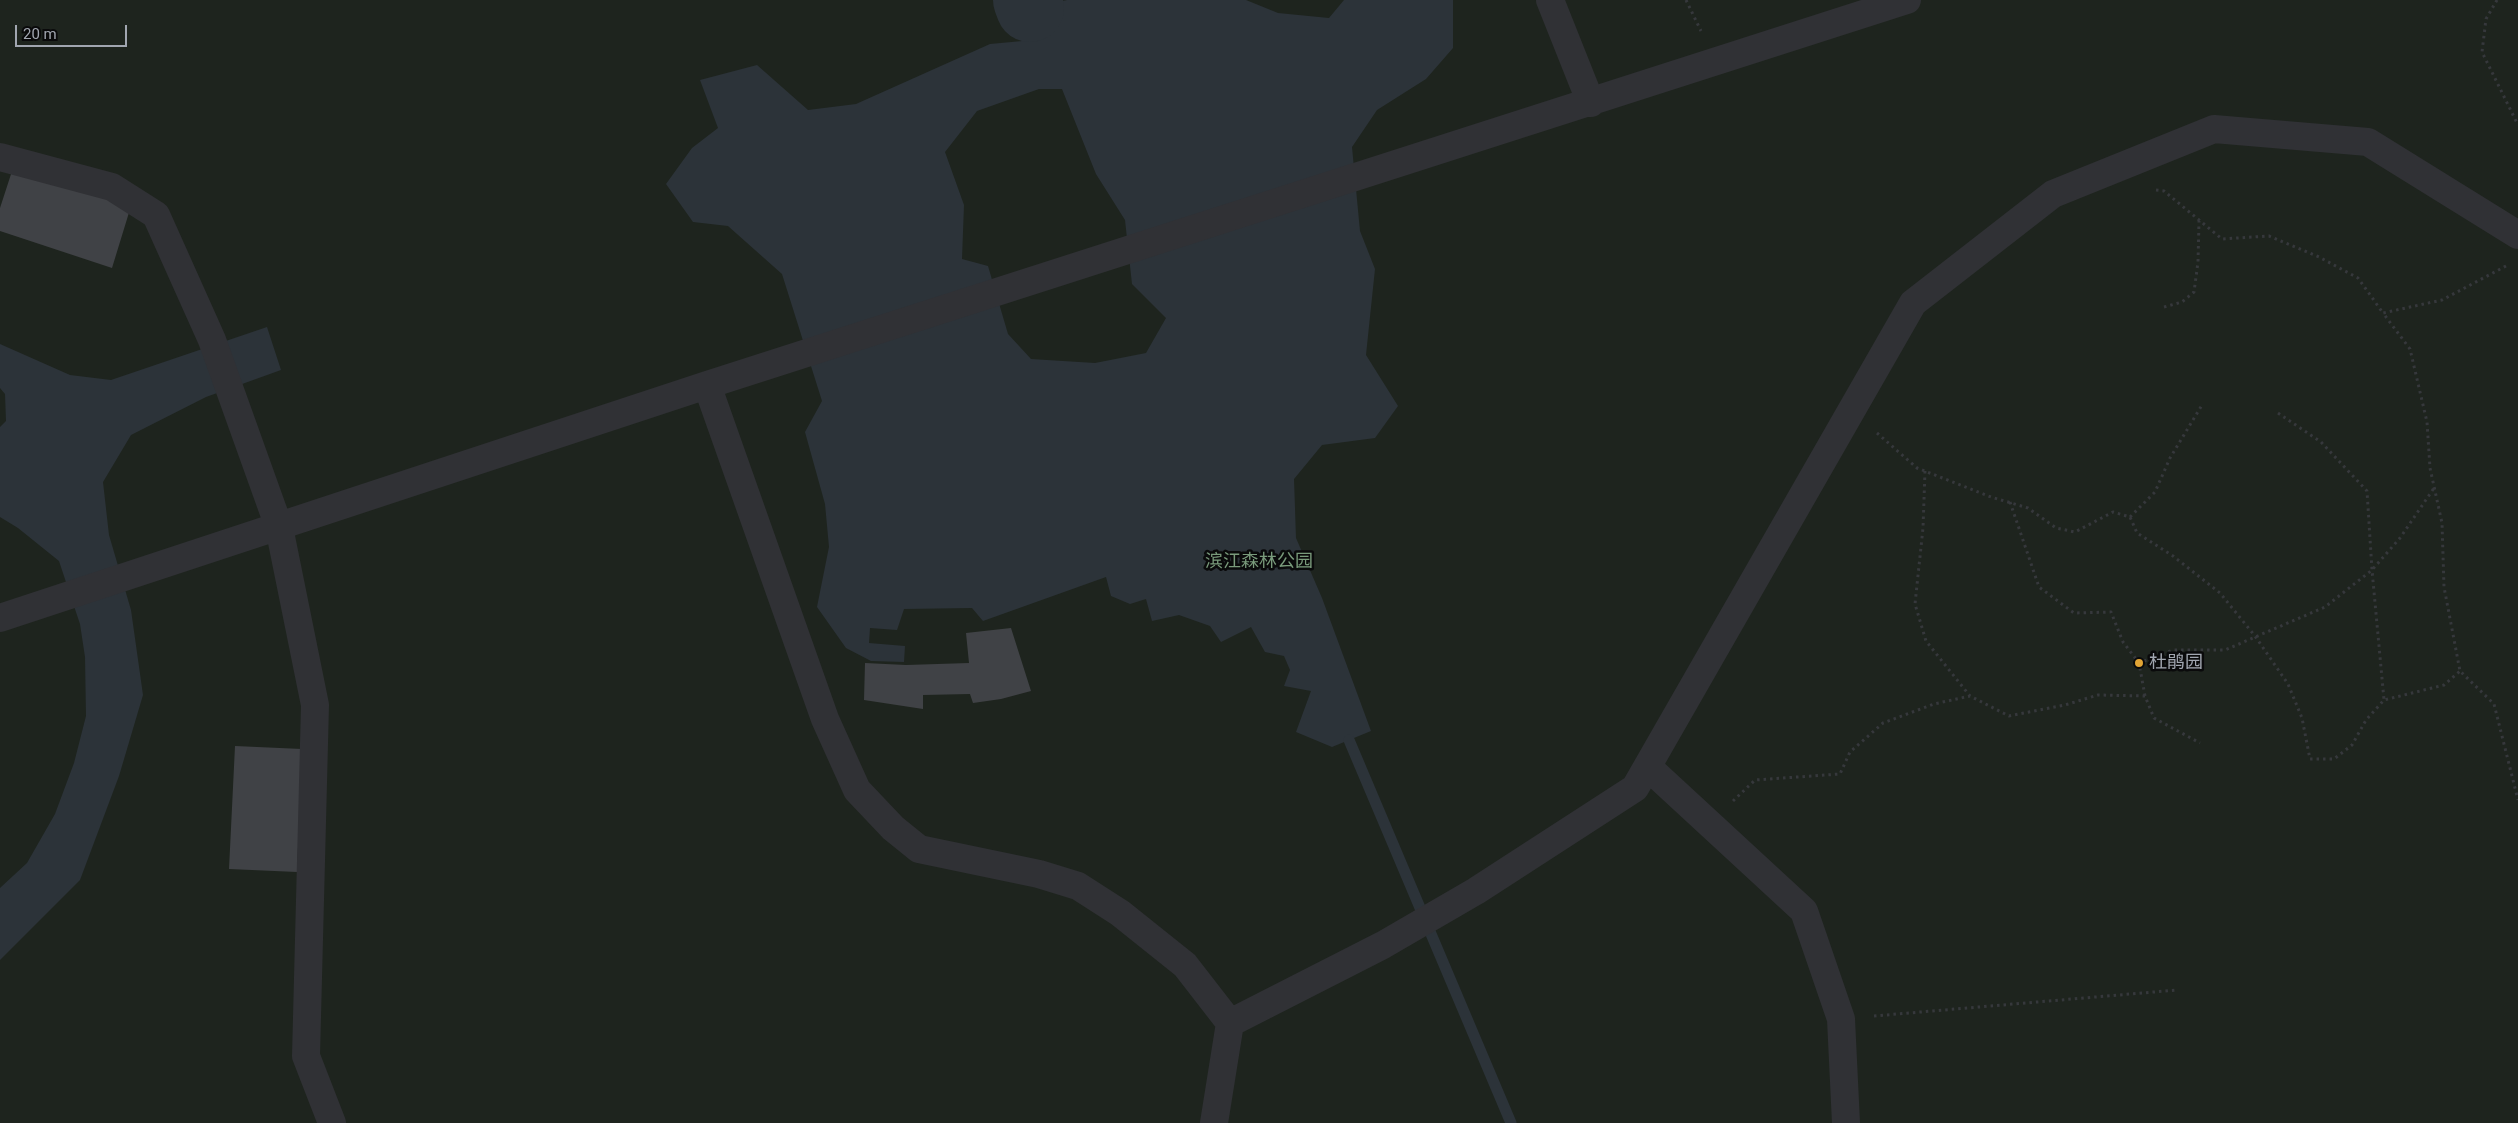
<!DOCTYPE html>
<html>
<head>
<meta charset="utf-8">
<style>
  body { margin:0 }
  #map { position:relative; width:2518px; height:1123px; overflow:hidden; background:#0f0f10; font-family:Roboto,sans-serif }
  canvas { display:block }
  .scale { position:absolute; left:15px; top:25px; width:112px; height:22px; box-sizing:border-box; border:2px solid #a1a6b0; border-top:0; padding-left:6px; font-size:15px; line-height:18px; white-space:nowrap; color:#a1a6b0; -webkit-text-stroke:4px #0a0a0b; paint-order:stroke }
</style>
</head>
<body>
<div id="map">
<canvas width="2518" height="1123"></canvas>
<div class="scale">20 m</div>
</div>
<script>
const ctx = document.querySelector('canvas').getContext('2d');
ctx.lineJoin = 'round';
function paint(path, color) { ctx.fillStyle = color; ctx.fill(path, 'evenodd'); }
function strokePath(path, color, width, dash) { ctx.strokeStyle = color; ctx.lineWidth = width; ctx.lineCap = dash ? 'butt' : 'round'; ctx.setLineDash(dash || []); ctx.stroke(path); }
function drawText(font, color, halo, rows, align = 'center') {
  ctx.font = font + ' Roboto,"Noto Sans SC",sans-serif'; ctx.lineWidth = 5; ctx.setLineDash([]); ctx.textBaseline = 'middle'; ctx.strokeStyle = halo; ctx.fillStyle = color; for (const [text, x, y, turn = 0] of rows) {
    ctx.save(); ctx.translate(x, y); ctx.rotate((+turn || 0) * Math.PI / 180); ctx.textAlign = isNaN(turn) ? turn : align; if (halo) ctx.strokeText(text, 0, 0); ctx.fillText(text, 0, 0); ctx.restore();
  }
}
const green = new Path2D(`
  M 0,0 L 2518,0 L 2518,1123 L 0,1123 Z`);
const water = new Path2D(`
  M 1067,0 L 1246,0 L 1278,13 L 1329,18 L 1344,0 L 1453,0 L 1453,48 L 1426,79 L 1377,110 L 1352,147 L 1360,231 L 1375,269 L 1366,355 L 1398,406 L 1375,438 L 1322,445 L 1294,479 L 1296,538 L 1322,598 L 1371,731 L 1332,747 L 1296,732 L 1311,691 L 1284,686 L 1290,670 L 1284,656 L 1265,652 L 1251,627 L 1221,642 L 1210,626 L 1179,615 L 1152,621 L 1146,599 L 1130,604 L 1111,596 L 1106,577 L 983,621 L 972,608 L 904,609 L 897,630 L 870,628 L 869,643 L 905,646 L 904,662 L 871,661 L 846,648 L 817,607 L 829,547 L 825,504 L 805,432 L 822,401 L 782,274 L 728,226 L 693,222 L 666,184 L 692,148 L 718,128 L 700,80 L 757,65 L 808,110 L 856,104 L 990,44 L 1033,40 L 1030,8 ZM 1039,89 L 1062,89 L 1096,174 L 1125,220 L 1132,284 L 1166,318 L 1146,353 L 1095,363 L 1031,359 L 1008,334 L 988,266 L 962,259 L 964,205 L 945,152 L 977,111 Z
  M 267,327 L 281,370 L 206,397 L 131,435 L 103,482 L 109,535 L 131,610 L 143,695 L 119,776 L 80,880 L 0,960 L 0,888 L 27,863 L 55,814 L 74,763 L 86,716 L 85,657 L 80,624 L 59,561 L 18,528 L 0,517 L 0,427 L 6,421 L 5,394 L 0,388 L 0,344 L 70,375 L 111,380 Z`);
const stream = new Path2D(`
  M 1349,740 L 1511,1123`);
const river = new Path2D(`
  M 1027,0 L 1030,8`);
const building = new Path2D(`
  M 13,168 L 131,206 L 112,268 L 0,231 L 0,208 Z
  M 1011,628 L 1031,691 L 1001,699 L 973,703 L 970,694 L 923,695 L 923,709 L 864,700 L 865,663 L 906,665 L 969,663 L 966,633 Z
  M 235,746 L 302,749 L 297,872 L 229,869 Z`);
const path = new Path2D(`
  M 1686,0 L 1701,31
  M 2497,0 L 2486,19 L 2482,52 L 2518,125
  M 2156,190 L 2164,191 L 2222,239 L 2269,236 L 2319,257 L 2358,278 L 2383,313
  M 2506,266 L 2442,300 L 2383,313 L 2410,349 L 2427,422 L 2430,468 L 2442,523 L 2444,587 L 2460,671 L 2494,704 L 2518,800
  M 2164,307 L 2182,302 L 2194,292 L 2198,262 L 2199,221
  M 2278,413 L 2321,442 L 2367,491 L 2372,570 L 2384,700
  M 1877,433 L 1917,468 L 1991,497 L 2028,508 L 2056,528 L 2075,532 L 2113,512 L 2130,517 L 2137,533 L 2173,556 L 2220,593 L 2255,636 L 2288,684 L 2302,718 L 2310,759 L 2334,759 L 2352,745 L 2366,720 L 2384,700 L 2444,685 L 2460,671
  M 1925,471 L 1923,528 L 1915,604 L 1926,641 L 1970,696
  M 2010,502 L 2039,587 L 2074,613 L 2111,612 L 2123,642 L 2139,663
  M 2130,517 L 2155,492 L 2170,458 L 2202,405
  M 2145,696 L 2139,663 L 2173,650 L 2225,650 L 2325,607 L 2372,570 L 2400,538 L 2434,488
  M 1733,801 L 1755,780 L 1840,774 L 1850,752 L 1883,723 L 1934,704 L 1970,696 L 2009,716 L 2065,705 L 2098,695 L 2145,696 L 2154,718 L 2200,743
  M 1874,1016 L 2177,990`);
const minor = new Path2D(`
  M 1550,0 L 1591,103
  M 0,157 L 112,187 L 156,215 L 212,340 L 279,527 L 315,705 L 306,1056 L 332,1123
  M 707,385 L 825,719 L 857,790 L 893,828 L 919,849 L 1039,874 L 1078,886 L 1120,913 L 1185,965 L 1230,1023
  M 0,618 L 707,385 L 1907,0
  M 1648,767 L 1804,911 L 1841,1019 L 1846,1123
  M 1214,1123 L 1230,1023 L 1383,945 L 1476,891 L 1635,788 L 1913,303 L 2053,194 L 2214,129 L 2368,142 L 2518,235`);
const markers = [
  [2139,663,5,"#e2a535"]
];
const parkNames = [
  ["滨江森林公园",1259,562]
];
const poiNames = [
  ["杜鹃园",2149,663]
];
paint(green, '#1e241e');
paint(water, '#2c3339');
strokePath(stream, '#2c3339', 11);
strokePath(river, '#2c3339', 68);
paint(building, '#404246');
strokePath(path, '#36383c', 3, [2.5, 4]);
strokePath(minor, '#303135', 28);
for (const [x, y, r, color] of markers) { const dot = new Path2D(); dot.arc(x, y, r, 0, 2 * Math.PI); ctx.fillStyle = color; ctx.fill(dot); strokePath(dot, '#0a0a0b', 2); }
drawText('18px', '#799a7b', '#0a0a0b', parkNames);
drawText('18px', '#a1a6b0', '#0a0a0b', poiNames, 'left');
</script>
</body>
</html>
